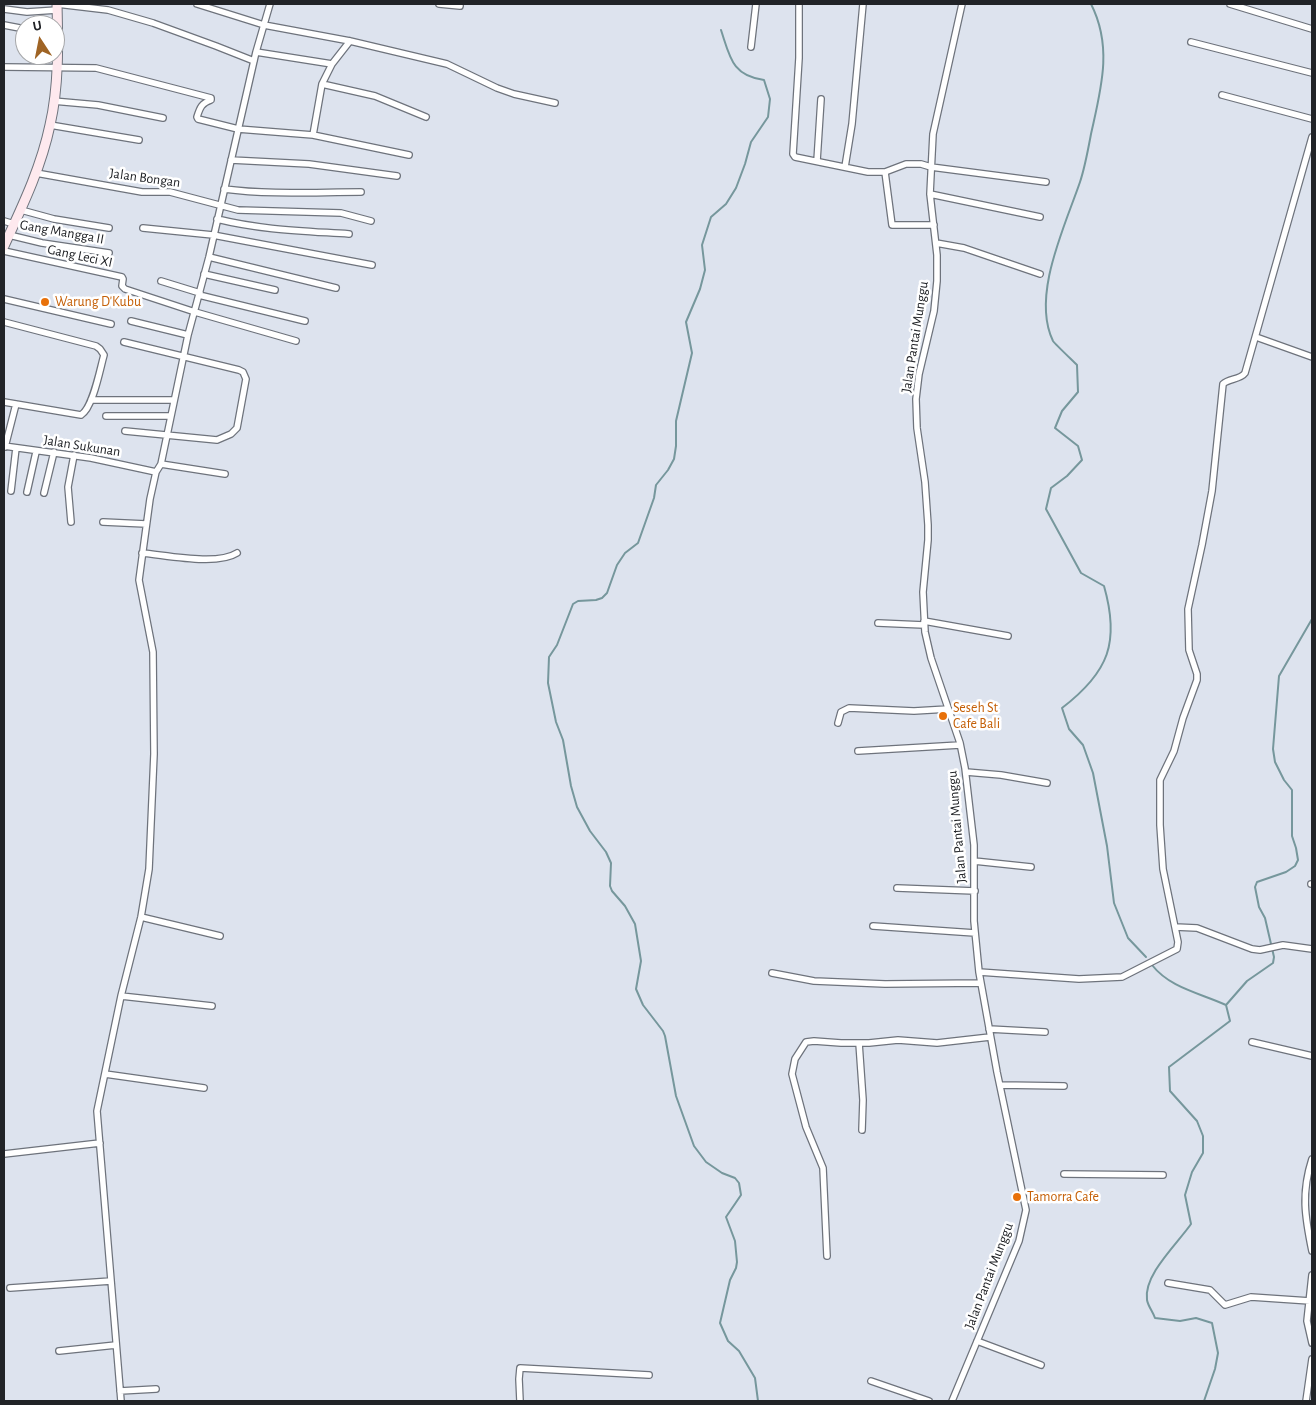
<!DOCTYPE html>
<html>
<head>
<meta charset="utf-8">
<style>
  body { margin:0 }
  #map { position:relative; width:1316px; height:1405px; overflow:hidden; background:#dde3ee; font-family:"Alegreya Sans",sans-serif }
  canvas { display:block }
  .frame { position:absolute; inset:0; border:5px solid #212327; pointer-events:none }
  .north { position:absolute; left:15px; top:15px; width:50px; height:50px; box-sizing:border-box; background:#fff; border:1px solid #a6a7a9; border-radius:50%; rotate:349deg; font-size:14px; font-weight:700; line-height:20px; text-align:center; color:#212327 }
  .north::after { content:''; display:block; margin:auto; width:18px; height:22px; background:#9f6425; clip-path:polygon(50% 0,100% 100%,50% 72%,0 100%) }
</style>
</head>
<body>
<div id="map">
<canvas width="1316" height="1405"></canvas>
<div class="frame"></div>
<div class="north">U</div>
</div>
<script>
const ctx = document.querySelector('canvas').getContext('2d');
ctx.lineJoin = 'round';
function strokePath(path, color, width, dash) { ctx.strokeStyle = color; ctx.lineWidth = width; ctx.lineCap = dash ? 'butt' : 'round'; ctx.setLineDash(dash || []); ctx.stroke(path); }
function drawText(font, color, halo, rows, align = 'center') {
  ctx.font = font + ' "Alegreya Sans",sans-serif'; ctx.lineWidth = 5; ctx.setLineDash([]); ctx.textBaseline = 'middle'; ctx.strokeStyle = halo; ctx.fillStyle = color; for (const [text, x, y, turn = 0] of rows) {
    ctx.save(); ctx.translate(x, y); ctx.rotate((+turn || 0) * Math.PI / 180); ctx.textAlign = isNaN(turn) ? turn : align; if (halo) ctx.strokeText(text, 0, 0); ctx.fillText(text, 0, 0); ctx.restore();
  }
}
const stream = new Path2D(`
  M 1091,4 C 1113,47 1101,89 1091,134 C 1088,150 1085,167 1080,182 C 1065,226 1031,296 1053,341 C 1056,345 1072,360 1077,365 L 1078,392 L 1062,411 L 1055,428 L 1078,446 L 1082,460 L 1067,476 L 1051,488 L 1046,509 L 1081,573 L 1104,586 C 1120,642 1109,672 1062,708 L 1069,729 L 1083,745 L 1093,773 L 1107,846 L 1114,903 L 1128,938 L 1146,957
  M 721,30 C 730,57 732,76 764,80 L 770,99 L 768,117 L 751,142 L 745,164 L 736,188 L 726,204 L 711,217 L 702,245 L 705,270 L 700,289 L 686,322 L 692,353 L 676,421 L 676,446 L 674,459 L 668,470 L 656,485 L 654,498 L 638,543 L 625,553 L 617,565 L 607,593 L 602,598 L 596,600 L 578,601 L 573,604 L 557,645 L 549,657 L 548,683 L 556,722 L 563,740 L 571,786 L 577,807 L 590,831 L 606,852 L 611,863 L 610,886 L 612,891 L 625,906 L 635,924 L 641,961 L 636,989 L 643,1005 L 663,1031 L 665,1036 L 676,1096 L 694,1146 L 706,1162 L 722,1173 L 735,1178 L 739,1183 L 741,1195 L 726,1217 L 735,1241 L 737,1262 L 736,1268 L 730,1280 L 720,1323 L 728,1341 L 739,1351 L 755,1378 L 758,1401
  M 1152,965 C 1170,988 1200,993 1226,1005 L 1230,1021 L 1169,1067 L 1170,1091 L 1197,1121 L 1203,1136 L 1203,1153 L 1192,1172 L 1185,1195 L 1191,1224 C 1178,1243 1143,1275 1147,1300 C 1148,1306 1153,1312 1155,1318 L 1180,1321 L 1196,1318 L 1212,1323 L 1218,1353 L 1215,1369 L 1204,1401
  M 1226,1005 L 1247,981 L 1273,963 L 1274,957 L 1265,918 L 1259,907 L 1255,887 L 1257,882 L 1286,872 L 1295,866 L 1298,860 L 1296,848 L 1292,836 L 1292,790 L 1284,780 L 1275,762 L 1273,749 L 1279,676 L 1312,619`);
const street = new Path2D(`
  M 57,4 L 108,10 L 153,23 L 216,46 L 254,61
  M 197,4 L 264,25 L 350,41 L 447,64 L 497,88 L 514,94 L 555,103
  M 439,4 L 460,6
  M 799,4 L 799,58 L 793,154 L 795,157 L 868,172 L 885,172 L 906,164 L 921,164 L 931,167 L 1046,182
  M 1230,4 L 1312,29
  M 4,9 L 27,12 L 57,10
  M 4,25 L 25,29
  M 1191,42 L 1312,73
  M 751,47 L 756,4
  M 256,52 L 332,64
  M 4,67 L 96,68 L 211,98 L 211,100 C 202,103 200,107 197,117 L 198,119 L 238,129 L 313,135 L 409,155
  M 322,84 L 375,96 L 426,117
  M 1222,95 L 1312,119
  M 53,101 L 98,105 L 163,118
  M 50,125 L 139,140
  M 313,135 L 322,84 L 332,64 L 350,41
  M 231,160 L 309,164 L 397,176
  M 817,161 L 821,99
  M 845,167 L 852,124 L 863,4
  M 885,172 L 892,225 L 934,225
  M 36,173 L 142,192 L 170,192 L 238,210 L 341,213 L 371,221
  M 224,189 C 270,195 315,192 361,192
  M 930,194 L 1040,217
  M 21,210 L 54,219 L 109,228
  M 217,219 C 261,230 305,231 349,234
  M 4,221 L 14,224
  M 143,228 L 213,235 L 372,265
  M 9,235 L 42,243 L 109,253
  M 936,243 L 964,248 L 1040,274
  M 4,251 L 122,277 L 123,279 L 122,286 L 125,289 L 195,312 L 296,341
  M 209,257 L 336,288
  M 204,274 L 275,290
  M 161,281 L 200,293
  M 199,295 L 305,321
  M 4,299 L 111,324
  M 131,321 L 188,335
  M 4,322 L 96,346 L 100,349 L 104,355 C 100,369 93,408 81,415 L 4,402
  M 1256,337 L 1312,357
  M 124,342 L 239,370 L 243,372 L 246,379 L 237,428 L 231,434 L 217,440 L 125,431
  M 91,400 L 174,400
  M 106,416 L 170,416
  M 4,446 L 91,458 L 156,472
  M 5,447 L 16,404
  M 161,464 L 225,474
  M 11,491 L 16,448
  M 27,492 L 36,452
  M 44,493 L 54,452
  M 71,522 L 68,487 L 74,455
  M 103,522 L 146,524
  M 142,553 C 166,555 217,566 237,553
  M 924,621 L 1008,636
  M 878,623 L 924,625
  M 838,723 L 841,712 L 849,708 L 914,711 L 948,709
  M 858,751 L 960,745
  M 966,772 L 1001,775 L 1047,783
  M 974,861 L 1031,867
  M 1311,884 L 1312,884
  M 897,888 L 975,891
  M 141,917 L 220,936
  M 873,926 L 975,933
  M 1175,927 L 1197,928 L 1252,949 L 1260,950 L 1283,945 L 1312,949
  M 979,972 L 1079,979 L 1122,977 L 1177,949 L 1178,942 L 1163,869 L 1160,825 L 1160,780 L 1174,751 L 1183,718 L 1197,680 L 1197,674 L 1189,650 L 1188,609 L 1202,545 L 1212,491 L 1223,384 C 1229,378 1240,380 1245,373 L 1312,137
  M 772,973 L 814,981 L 885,984 L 981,983
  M 121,996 L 212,1006
  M 989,1029 L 1045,1032
  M 1252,1042 L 1312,1056
  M 859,1043 L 863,1100 L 862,1130
  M 105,1074 L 204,1088
  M 1000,1085 L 1064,1086
  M 4,1154 L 100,1143
  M 1312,1159 C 1301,1193 1305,1217 1312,1251
  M 1064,1174 L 1163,1175
  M 827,1256 L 823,1168 L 806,1127 L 792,1074 L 795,1059 L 806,1042 L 814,1041 L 841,1043 L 869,1043 L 898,1040 L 937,1043 L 990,1037
  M 1312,1275 L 1307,1321 L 1312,1343
  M 1168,1283 L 1210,1290 L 1225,1305 L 1251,1297 L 1310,1301
  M 10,1288 L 111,1281
  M 977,1341 L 1041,1365
  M 59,1351 L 116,1345
  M 871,1381 L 929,1401
  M 120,1391 L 156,1389
  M 121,1401 L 97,1111 L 121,996 L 141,917 L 149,869 L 154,754 L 153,652 L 139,580 L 150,499 L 156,472 L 161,464 L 188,335 L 209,257 L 256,52 L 270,4
  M 520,1401 L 519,1379 L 520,1368 L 649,1375
  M 952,1401 L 1019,1241 L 1026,1210 L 997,1072 L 979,972 L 974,921 L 974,845 L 965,768 L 960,743 L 931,658 L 925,632 L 923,592 L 928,540 L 928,525 L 925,482 L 917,428 L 916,399 L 919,374 L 934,311 L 937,281 L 937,255 L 930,194 L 933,134 L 962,4
  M 1306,1401 L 1312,1359`);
const secondary = new Path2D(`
  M 4,246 C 22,207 41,168 50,125 C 59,86 58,44 57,4`);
const markers = [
  [45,302,5,"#e8710a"],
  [943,716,5,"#e8710a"],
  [1017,1197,5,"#e8710a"]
];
const streetNames = [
  ["Jalan Bongan",145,178,8],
  ["Gang Mangga II",62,232,10],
  ["Gang Leci XI",80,256,12],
  ["Jalan Pantai Munggu",915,337,-81],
  ["Jalan Sukunan",82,446,9],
  ["Jalan Pantai Munggu",957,827,-95],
  ["Jalan Pantai Munggu",989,1276,-69]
];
const foodNames = [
  ["Warung D'Kubu",55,302],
  ["Seseh St",953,708],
  ["Cafe Bali",953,724],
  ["Tamorra Cafe",1027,1197]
];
strokePath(stream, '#76979c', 2);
strokePath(street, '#6e737c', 8);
strokePath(secondary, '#6e737c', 11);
strokePath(street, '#fff', 5.5);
strokePath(secondary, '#fee9ee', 9);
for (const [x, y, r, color] of markers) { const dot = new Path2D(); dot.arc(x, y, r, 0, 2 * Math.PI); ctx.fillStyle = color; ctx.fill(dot); strokePath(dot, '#fff', 2); }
drawText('14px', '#212327', '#fff', streetNames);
drawText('14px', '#c56008', '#fff', foodNames, 'left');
</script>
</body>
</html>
